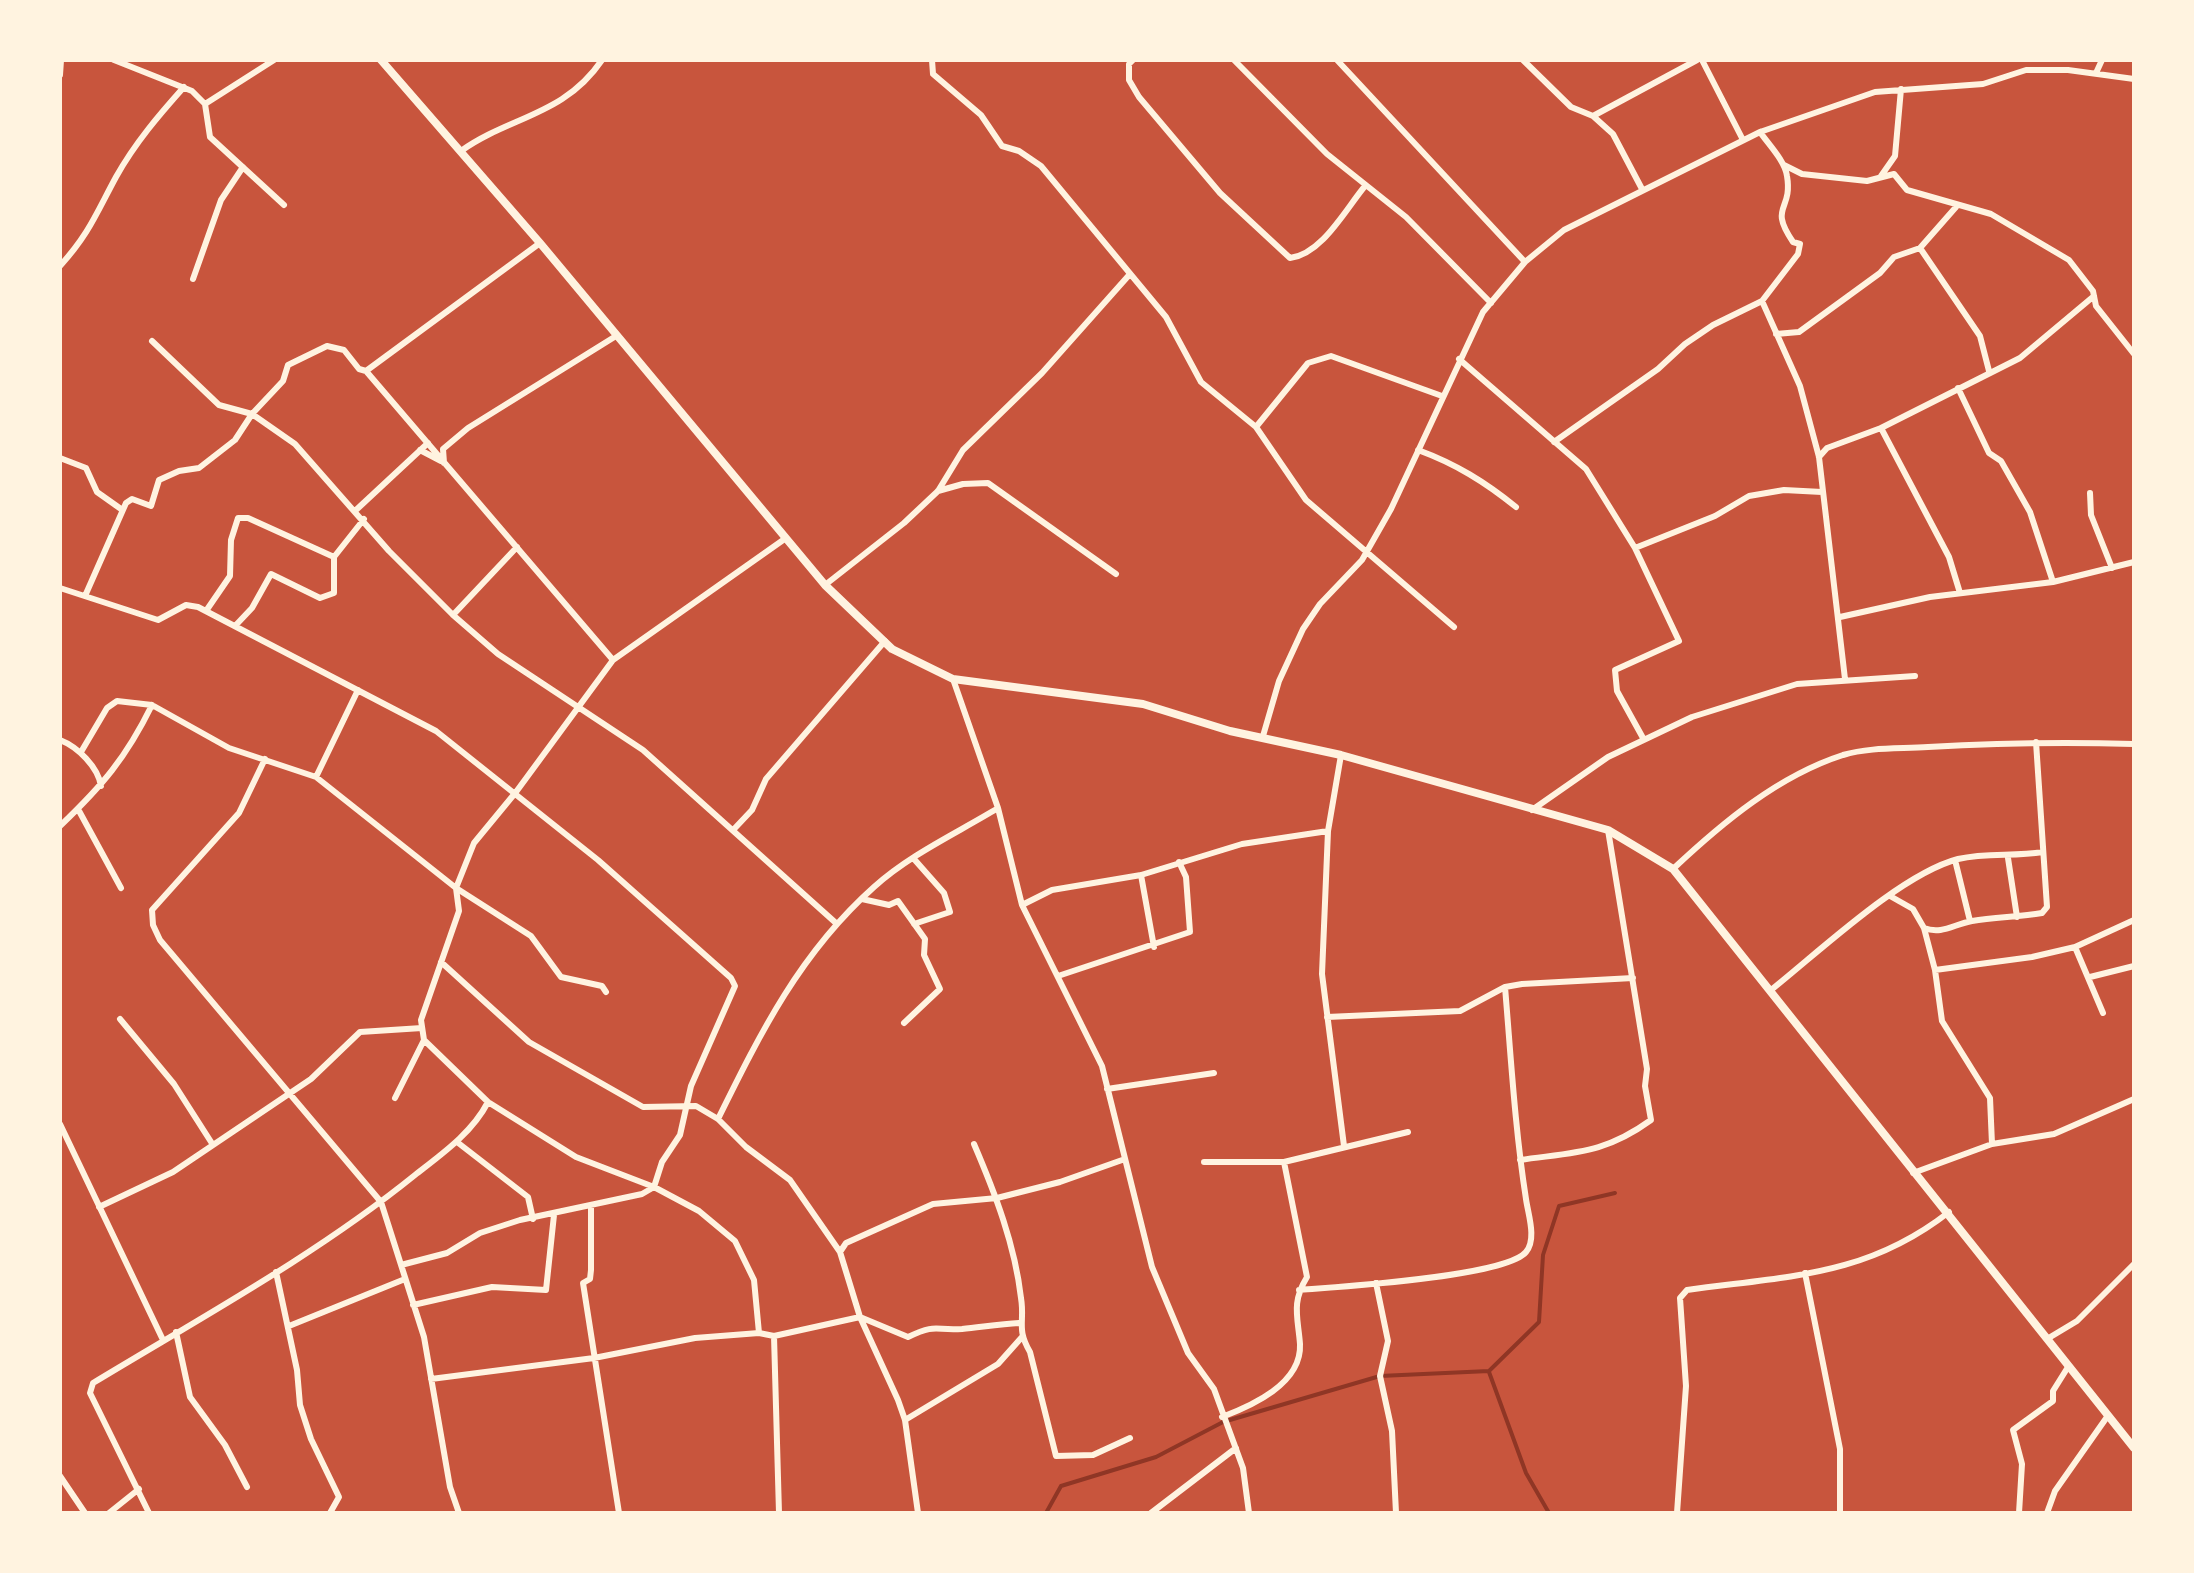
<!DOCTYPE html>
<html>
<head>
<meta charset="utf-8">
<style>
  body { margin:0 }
  #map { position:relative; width:2194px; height:1573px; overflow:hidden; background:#c8553d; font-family:"Public Sans",sans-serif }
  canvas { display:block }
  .frame { position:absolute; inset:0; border:62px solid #fff3e0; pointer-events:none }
</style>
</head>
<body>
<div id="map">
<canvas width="2194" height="1573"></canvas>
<div class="frame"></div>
</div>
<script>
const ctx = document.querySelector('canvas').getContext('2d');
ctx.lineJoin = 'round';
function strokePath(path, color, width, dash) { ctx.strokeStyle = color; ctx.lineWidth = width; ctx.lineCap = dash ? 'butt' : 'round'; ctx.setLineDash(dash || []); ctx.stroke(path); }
const stream = new Path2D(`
  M 1489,1372 L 1526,1473 L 1549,1513
  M 1046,1513 L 1061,1486 L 1156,1457 L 1223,1422 L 1380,1376 L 1489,1371 L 1539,1322 L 1543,1255 L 1559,1206 L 1615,1193`);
const minor = new Path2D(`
  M 114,60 L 192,91 L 205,104 L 210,137 L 284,205
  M 932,60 L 933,74 L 981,115 L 1002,146 L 1019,151 L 1041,166 L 1166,317 L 1201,382 L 1256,427 L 1306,500 L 1454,627
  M 1133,60 L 1129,64 L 1129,80 L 1139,97 L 1220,193 L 1290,258 C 1322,254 1345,210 1365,186
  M 1234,60 L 1327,154 L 1406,217 L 1491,303
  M 1337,60 L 1525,262
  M 1523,60 L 1571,107 L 1593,116 L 1613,134 L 1642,189
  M 1702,60 L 1743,140
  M 2096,73 L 2102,60
  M 60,75 L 61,60
  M 205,104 L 274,60
  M 1593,116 L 1697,60
  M 461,151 C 510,116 564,116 602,60
  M 1784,165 L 1802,174 L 1867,181 L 1894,174 L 1907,190 L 1991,214 L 2069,260 L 2093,291 L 2096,306 L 2134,354
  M 1881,176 L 1895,156 L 1901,89
  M 1920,248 L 1980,336 L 1989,371
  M 60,266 C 89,234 96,214 116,177 C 135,143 159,115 184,87
  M 193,279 L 221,200 L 243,167
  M 1762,301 L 1800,386 L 1819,457 L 1845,679
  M 1776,334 L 1799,332 L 1880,273 L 1894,257 L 1920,248 L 1956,207
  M 152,341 L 219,405 L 252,414 L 295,444 L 389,551 L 453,615 L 498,654 L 643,750 L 837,924
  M 1459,359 L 1586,469 L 1635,548 L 1679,641 L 1615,670 L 1617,691 L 1643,738
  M 366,371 L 613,660
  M 1958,388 L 1989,453 L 2001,461 L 2030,512 L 2053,582
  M 1256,427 L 1308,363 L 1331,356 L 1442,396
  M 1881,428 L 1949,557 L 1960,593
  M 1554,442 L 1658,369 L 1685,344 L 1713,325 L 1762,301 L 1798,254 L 1800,244 L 1793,242 C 1768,205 1793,212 1787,176 C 1785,161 1769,145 1760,132
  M 420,450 L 441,461
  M 1418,450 C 1456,464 1485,482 1516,507
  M 1819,457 L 1827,448 L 1881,428 L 2020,358 L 2094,296
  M 60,458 L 86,468 L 97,492 L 121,509
  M 444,463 L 443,449 L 468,428 L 616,336
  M 938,491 L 963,484 L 988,483 L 1116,574
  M 2090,493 L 2091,515 L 2112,568
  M 356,510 L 428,443
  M 1635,548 L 1715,516 L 1749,496 L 1784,490 L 1822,492
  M 825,585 L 904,523 L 938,491 L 963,450 L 1042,373 L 1130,274
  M 60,588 L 158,620 L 186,605 L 198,607 L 436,731 L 598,860 L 731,978 L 735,986 L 691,1086 L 680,1135 L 662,1162 L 654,1187 L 642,1194 L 520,1220 L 480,1233 L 447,1253 L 401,1265
  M 85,596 L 126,503 L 132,499 L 151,506 L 159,480 L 179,471 L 199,468 L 235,440 L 252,414 L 283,381 L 288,365 L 327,346 L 344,350 L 359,369 L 366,371 L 540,243
  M 206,611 L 230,576 L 231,540 L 238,518 L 248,518 L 334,557
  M 453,615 L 517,547
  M 1840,617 L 1930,597 L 2053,582 L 2134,562
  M 235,626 L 252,608 L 271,574 L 320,598 L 334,593 L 334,557 L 364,519
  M 953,679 L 998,808 L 1022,905 L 1102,1066 L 1152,1267 L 1188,1353 L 1214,1389 L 1243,1468 L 1249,1513
  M 1263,736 L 1279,681 L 1303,629 L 1320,604 L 1362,560 L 1391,509 L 1483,312 L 1525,262 L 1564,230 L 1760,132 L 1875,92 L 1983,84 L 2026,70 L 2068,70 L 2134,79
  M 60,740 C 78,747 98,767 101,786
  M 81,752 L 107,708 L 117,701 L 152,705 L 229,748 L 316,777 L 456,888 L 531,936 L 561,977 L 602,986 L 606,992
  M 1341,755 L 1328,831 L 1322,974 L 1344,1146
  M 265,759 L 239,813 L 152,910 L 153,925 L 160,940 L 381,1202 L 424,1337 L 450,1487 L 459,1513
  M 316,777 L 358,690
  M 78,809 L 121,888
  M 1532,810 L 1608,757 L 1692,717 L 1797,684 L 1915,676
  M 60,826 C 102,786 126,758 152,705
  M 735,828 L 752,810 L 766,779 L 885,641
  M 2008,858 L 2017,917
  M 1955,860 L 1970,921
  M 1673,869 C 1722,823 1778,776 1843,755 C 1870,747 1900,749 1928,747 C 1997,743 2065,742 2134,744
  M 1141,875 L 1154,947
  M 1890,896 L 1913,909 L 1924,928 L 1935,970 L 1942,1021 L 1990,1098 L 1992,1144
  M 862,899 L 889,905 L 898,901 L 925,939 L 924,955 L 940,989 L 904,1023
  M 1022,905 L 1052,890 L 1141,875 L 1242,844 L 1328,831
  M 914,924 L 950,912 L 944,893 L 914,859
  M 1924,928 C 1942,935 1954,924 1972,921 C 1995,917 2019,917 2042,913 L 2047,907 L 2036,742
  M 2075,947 L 2103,1013
  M 441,962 L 529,1042 L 643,1107 L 696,1106 L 718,1119 L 746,1147 L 790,1180 L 840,1252 L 860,1317 L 898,1400 L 905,1420 L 918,1513
  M 1935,970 L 2032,957 L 2075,947 L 2134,920
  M 1058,976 L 1190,932 L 1186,877 L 1179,862
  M 2090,977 L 2134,966
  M 1771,990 C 1820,951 1901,874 1958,859 C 1988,852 2013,857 2043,852
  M 1327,1017 L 1460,1011 L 1505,987 L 1522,984 L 1633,978
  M 120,1019 L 174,1084 L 213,1145
  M 1107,1089 L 1214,1073
  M 395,1098 L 424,1040
  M 718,1119 C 761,1032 800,953 874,887 C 909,855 957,833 998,808
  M 60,1124 L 163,1340
  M 457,1142 L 528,1197 L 533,1219
  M 974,1144 C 995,1193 1015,1245 1021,1298 C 1025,1322 1016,1328 1030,1352 L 1056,1456 L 1093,1455 L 1130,1438
  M 1520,1160 C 1575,1152 1604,1154 1651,1120 L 1645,1086 L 1647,1069 L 1608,830
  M 1204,1162 L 1284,1162 L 1408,1132
  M 1913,1173 L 1992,1144 L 2054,1134 L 2134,1099
  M 591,1206 L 591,1270 L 590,1279 L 583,1283 L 619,1513
  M 99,1207 L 173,1172 L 311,1079 L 360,1032 L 422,1028
  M 840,1252 L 846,1243 L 933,1204 L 997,1198 L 1060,1182 L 1125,1159
  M 276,1272 L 297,1370 L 300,1405 L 311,1439 L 339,1497 L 330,1513
  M 1805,1273 L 1840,1449 L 1840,1513
  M 1376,1283 L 1388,1341 L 1380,1376 L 1392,1431 L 1396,1513
  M 1299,1290 C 1337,1287 1505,1277 1526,1252 C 1537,1239 1528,1214 1526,1199 C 1515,1129 1511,1058 1505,987
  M 413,1305 L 492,1287 L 546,1290 L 554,1215
  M 289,1326 L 405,1279
  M 176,1332 L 190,1397 L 225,1445 L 247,1487
  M 759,1333 L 754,1280 L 735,1241 L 699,1211 L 654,1187 L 576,1157 L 488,1102 L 424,1040 L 421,1020 L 459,911 L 456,888 L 474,843 L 516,792 L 613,660 L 786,538
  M 774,1336 L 779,1513
  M 2047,1339 L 2077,1321 L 2134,1264
  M 431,1379 L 594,1358 L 695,1338 L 759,1333 L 774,1336 L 860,1317 L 908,1337 C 938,1323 934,1331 962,1329 C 982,1327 1000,1324 1019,1323
  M 1222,1417 C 1251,1406 1302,1384 1300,1344 C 1298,1317 1291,1303 1307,1277 L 1284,1162
  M 905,1420 L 998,1364 L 1022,1337
  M 60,1476 L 85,1513
  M 109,1513 L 139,1489
  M 149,1513 L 90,1393 L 93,1383 C 202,1317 316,1255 415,1175 C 442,1154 472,1133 488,1102
  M 1151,1513 L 1236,1448
  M 1677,1513 L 1686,1386 L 1680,1298 L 1687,1290 C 1787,1276 1866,1277 1949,1212
  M 2019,1513 L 2022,1464 L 2013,1430 L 2053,1401 L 2053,1391 L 2068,1367
  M 2047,1513 L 2055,1491 L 2107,1417`);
const secondary = new Path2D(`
  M 381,60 L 540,243 L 825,585 L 892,649 L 953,679 L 1143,704 L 1230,731 L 1341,755 L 1608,830 L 1673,869 L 2134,1448`);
strokePath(stream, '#8f3625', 4);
strokePath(minor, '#fff3e0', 6);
strokePath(secondary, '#fff3e0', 8);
</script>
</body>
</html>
